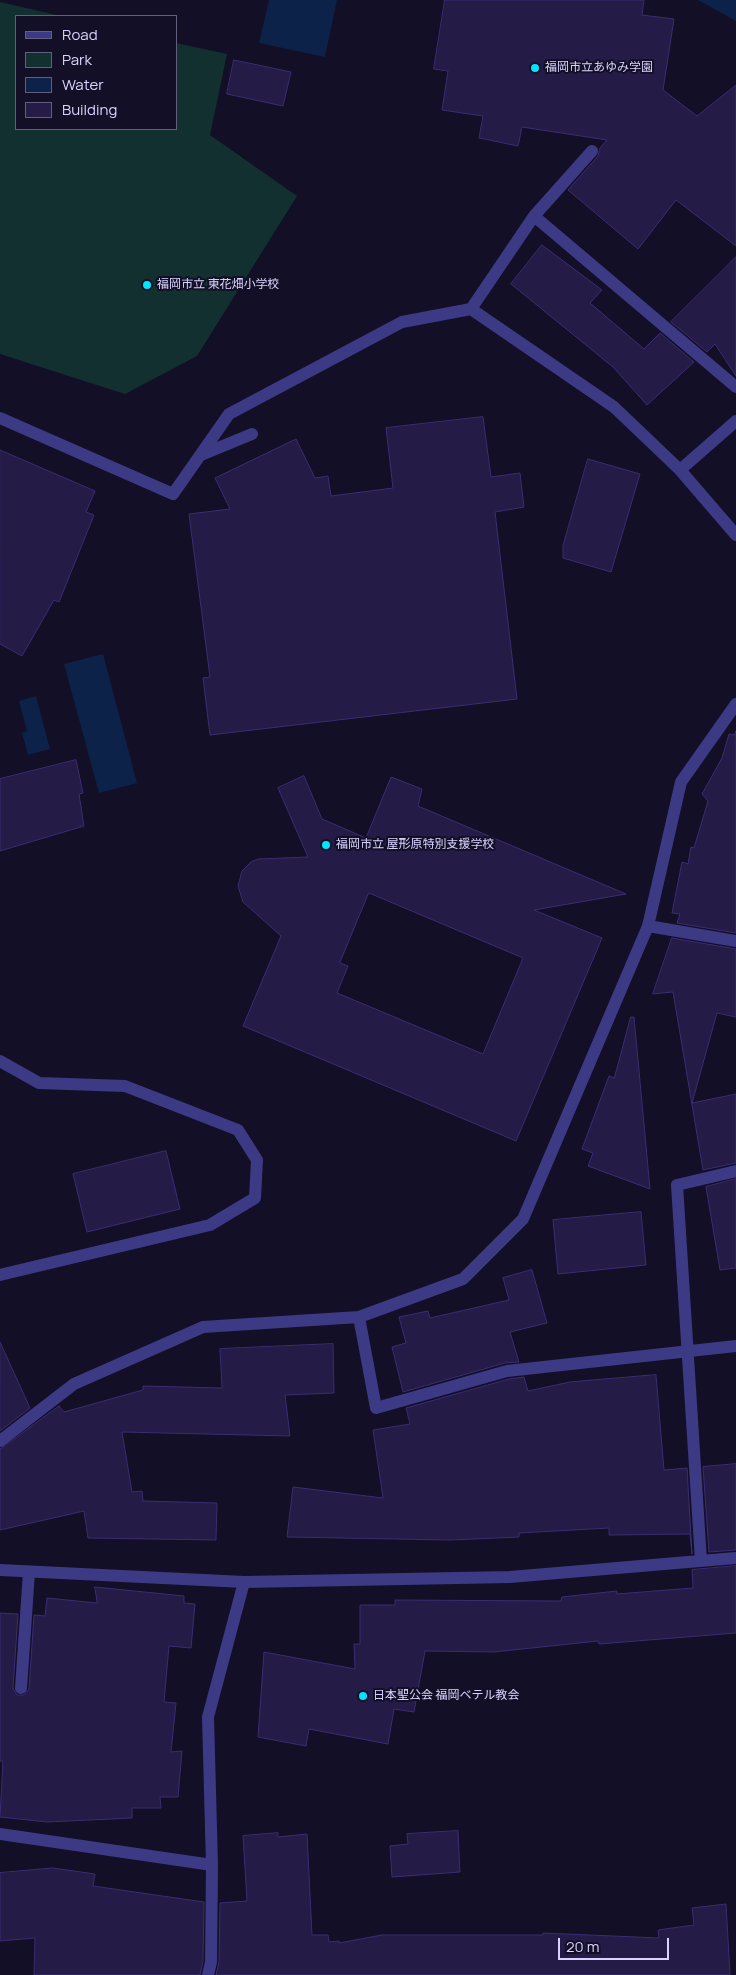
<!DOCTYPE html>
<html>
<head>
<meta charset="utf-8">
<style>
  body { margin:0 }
  #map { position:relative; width:736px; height:1975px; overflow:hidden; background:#130f26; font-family:Manrope,sans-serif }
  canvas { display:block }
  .legend { position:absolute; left:15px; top:15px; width:162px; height:115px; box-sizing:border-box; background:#130f26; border:1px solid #625e7d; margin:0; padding:6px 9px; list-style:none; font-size:15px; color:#d9d4ff }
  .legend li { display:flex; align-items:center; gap:10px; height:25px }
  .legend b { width:25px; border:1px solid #625e7d }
  .scale { position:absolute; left:558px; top:1938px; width:111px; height:22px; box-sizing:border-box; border:2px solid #d9d4ff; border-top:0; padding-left:6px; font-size:15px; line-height:18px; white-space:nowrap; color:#d9d4ff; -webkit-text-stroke:4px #130f26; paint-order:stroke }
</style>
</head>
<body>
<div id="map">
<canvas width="736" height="1975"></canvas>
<ul class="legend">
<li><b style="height:6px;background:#3d3a85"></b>Road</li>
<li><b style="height:14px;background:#12302f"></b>Park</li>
<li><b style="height:14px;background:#0c2248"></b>Water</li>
<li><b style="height:14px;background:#241b47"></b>Building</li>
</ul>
<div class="scale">20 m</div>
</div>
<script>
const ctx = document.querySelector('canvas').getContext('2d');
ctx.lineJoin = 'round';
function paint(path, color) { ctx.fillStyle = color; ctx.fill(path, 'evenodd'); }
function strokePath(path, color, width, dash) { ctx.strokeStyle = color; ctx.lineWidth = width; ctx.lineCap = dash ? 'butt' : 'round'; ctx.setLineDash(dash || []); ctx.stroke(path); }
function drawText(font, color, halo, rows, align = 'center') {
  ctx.font = font + ' Manrope,"Noto Sans JP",sans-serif'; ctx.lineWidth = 4; ctx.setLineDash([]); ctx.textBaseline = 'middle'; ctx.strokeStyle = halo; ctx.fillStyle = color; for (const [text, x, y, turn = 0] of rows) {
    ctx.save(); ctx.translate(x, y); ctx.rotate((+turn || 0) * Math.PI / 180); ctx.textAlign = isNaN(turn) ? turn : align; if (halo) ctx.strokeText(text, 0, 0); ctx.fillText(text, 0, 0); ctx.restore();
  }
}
const green = new Path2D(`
  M 0,2 L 61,16 L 16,16 L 16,129 L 176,129 L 176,43 L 227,54 L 210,135 L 297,196 L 197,356 L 125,394 L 0,354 Z`);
const water = new Path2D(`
  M 269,0 L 337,0 L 325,57 L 259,43 Z
  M 698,0 L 736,0 L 736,21 Z
  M 103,654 L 137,783 L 99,793 L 64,664 Z
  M 36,696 L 50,749 L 28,755 L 22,733 L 27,731 L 19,701 Z`);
const building = new Path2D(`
  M 445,0 L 644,0 L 642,15 L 674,19 L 663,90 L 697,116 L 736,85 L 736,246 L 676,200 L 638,249 L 568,190 L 598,156 L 600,148 L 607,140 L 522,127 L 518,146 L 479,138 L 483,116 L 442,110 L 448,71 L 434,69 Z
  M 234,60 L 291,72 L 283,106 L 227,94 Z
  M 542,245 L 602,290 L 590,303 L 644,349 L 660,333 L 694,362 L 647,405 L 613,367 L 511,284 Z
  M 736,257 L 736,376 L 715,344 L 707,352 L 671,322 Z
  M 483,417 L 491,477 L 520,473 L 524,507 L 495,512 L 517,699 L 210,735 L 203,678 L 210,677 L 189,514 L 230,509 L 215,478 L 296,439 L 315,478 L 328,476 L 331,496 L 393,488 L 386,428 Z
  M 0,450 L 95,491 L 86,512 L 94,515 L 59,602 L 54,600 L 22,656 L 0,644 Z
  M 588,459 L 640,474 L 611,572 L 563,558 L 563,546 Z
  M 736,731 L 736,933 L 677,923 L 680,914 L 672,913 L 682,862 L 688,864 L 691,847 L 694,848 L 708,801 L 702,794 L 722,758 L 729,734 L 734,735 Z
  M 76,760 L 83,793 L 79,794 L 84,826 L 0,851 L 0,779 Z
  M 304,776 L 322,819 L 366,838 L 391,777 L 422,789 L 418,806 L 626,894 L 534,910 L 602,938 L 516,1141 L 243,1026 L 281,936 L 243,902 L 238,886 L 242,871 L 251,862 L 258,859 L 308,857 L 278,788 ZM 369,893 L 523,958 L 483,1054 L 337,993 L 348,966 L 340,963 Z
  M 672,938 L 736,949 L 736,1017 L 717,1013 L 692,1103 L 736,1094 L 736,1163 L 703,1170 L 673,992 L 653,994 Z
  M 631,1017 L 634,1017 L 650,1189 L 588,1166 L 593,1153 L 582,1149 L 609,1076 L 614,1078 Z
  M 166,1151 L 180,1209 L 87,1232 L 73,1174 Z
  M 736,1179 L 736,1268 L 720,1270 L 706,1187 Z
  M 641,1212 L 646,1265 L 558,1274 L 553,1220 Z
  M 532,1270 L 547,1323 L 510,1332 L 519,1362 L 505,1363 L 403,1392 L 392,1347 L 406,1343 L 399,1317 L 428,1311 L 430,1318 L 509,1300 L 503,1278 Z
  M 0,1342 L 30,1408 L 0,1431 Z
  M 333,1344 L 334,1393 L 285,1395 L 290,1436 L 122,1432 L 132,1492 L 142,1491 L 143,1501 L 217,1503 L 216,1540 L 88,1538 L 84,1511 L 0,1530 L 0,1449 L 59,1406 L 64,1412 L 143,1390 L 143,1386 L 222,1388 L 220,1349 Z
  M 656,1375 L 664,1470 L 687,1468 L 692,1554 L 690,1534 L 609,1535 L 609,1528 L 519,1533 L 519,1537 L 450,1540 L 287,1537 L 293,1487 L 383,1498 L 373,1430 L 410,1424 L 406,1408 L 509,1379 L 524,1377 L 528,1391 L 570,1382 Z
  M 736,1464 L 736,1550 L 709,1552 L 703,1467 Z
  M 736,1566 L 736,1633 L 599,1644 L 598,1641 L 494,1652 L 425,1651 L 414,1712 L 394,1709 L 388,1744 L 309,1729 L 306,1746 L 258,1737 L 264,1652 L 355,1669 L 354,1644 L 360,1644 L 360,1605 L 395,1605 L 395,1600 L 561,1601 L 562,1597 L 617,1591 L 617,1594 L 693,1588 L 692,1570 Z
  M 95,1587 L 184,1596 L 184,1603 L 195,1604 L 191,1648 L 169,1646 L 164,1702 L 176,1703 L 171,1752 L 182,1751 L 178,1797 L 160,1797 L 161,1808 L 132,1808 L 132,1818 L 47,1822 L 0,1817 L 3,1761 L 0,1761 L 0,1613 L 18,1614 L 13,1688 L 17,1695 L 24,1695 L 29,1689 L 34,1615 L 45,1616 L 47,1598 L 97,1603 Z
  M 458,1831 L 460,1872 L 392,1877 L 390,1846 L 408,1844 L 407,1834 Z
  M 278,1833 L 278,1837 L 307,1834 L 312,1935 L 328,1935 L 329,1942 L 339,1941 L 339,1943 L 382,1935 L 543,1935 L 543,1933 L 659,1938 L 658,1930 L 694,1925 L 692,1908 L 726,1904 L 730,1975 L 216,1975 L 219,1962 L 220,1903 L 247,1901 L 243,1836 Z
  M 53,1868 L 95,1874 L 93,1886 L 204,1902 L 203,1961 L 200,1975 L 34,1975 L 35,1938 L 0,1941 L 0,1873 Z`);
const service = new Path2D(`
  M 0,1061 L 39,1083 L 125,1086 L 238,1130 L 257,1160 L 255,1198 L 210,1225 L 0,1275`);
const minor = new Path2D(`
  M 534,216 L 736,387
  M 471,309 L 534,216 L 592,151
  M 0,418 L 173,494 L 229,414 L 402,322 L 471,309 L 614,407 L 680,470 L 736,535
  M 201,455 L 252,434
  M 680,470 L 736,421
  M 648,926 L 736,941
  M 359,1317 L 376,1408 L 507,1371 L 736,1346
  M 0,1441 L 74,1384 L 203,1327 L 359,1317 L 463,1279 L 523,1219 L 648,926 L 681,782 L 736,704
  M 701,1561 L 677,1185 L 736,1171
  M 0,1570 L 244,1582 L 208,1717 L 212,1865 L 211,1962 L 208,1975
  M 244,1582 L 510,1577 L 736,1558
  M 21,1688 L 29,1572
  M 0,1834 L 212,1865`);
const markers = [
  [535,68,5,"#00e5ff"],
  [147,285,5,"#00e5ff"],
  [326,845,5,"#00e5ff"],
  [363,1696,5,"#00e5ff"]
];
const poiNames = [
  ["福岡市立あゆみ学園",545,68],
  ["福岡市立 東花畑小学校",157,285],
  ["福岡市立 屋形原特別支援学校",336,845],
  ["日本聖公会 福岡ベテル教会",373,1696]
];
paint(green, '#12302f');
paint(water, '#0c2248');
paint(building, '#241b47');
strokePath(building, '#3b2d73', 1);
strokePath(service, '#3d3a85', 12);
strokePath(minor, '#3d3a85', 12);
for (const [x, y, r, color] of markers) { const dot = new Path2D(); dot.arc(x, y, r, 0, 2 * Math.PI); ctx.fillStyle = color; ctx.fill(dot); strokePath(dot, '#130f26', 2); }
drawText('12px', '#d9d4ff', '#130f26', poiNames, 'left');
</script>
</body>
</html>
